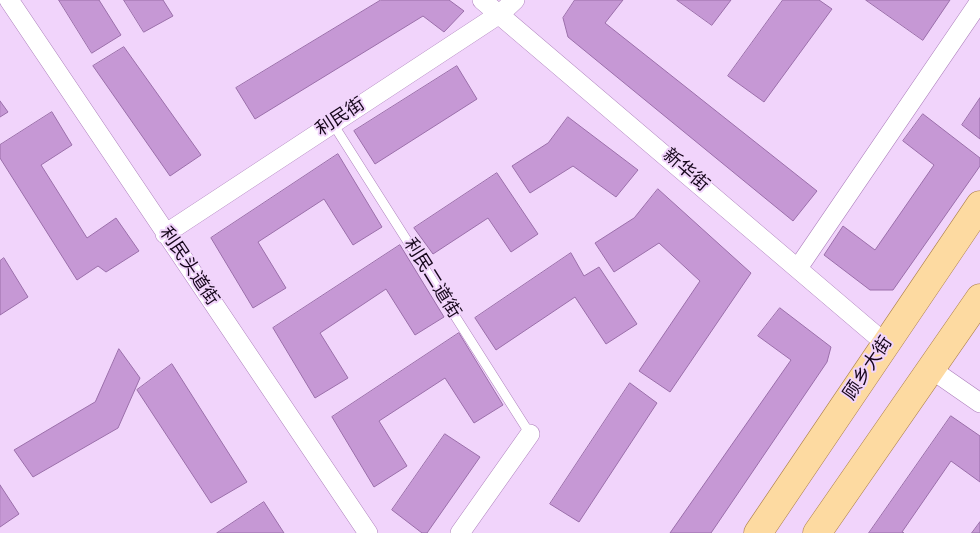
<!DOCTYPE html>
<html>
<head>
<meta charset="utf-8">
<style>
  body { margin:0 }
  canvas { display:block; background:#f1d4fb }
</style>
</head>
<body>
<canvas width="980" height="533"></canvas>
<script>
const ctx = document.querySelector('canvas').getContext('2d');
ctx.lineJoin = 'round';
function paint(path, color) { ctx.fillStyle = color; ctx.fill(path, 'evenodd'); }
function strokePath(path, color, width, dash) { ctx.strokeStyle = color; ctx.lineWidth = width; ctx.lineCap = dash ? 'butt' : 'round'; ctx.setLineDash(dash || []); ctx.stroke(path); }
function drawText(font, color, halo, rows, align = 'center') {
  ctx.font = font + ' "Source Sans 3","Noto Sans SC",sans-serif'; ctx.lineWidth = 4; ctx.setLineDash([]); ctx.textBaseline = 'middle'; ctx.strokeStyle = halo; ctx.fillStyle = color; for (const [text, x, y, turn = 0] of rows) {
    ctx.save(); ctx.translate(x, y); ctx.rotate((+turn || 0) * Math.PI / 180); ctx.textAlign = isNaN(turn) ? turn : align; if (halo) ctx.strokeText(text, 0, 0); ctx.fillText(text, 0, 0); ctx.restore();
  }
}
const building = new Path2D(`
  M 59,0 L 99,0 L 121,35 L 92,53 Z
  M 124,0 L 163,0 L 173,16 L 144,32 Z
  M 381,0 L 449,0 L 464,11 L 444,32 L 423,16 L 255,119 L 236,88 Z
  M 575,0 L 623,0 L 605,23 L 817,191 L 793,221 L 568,37 L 563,18 Z
  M 677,0 L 731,0 L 712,25 Z
  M 783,0 L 819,0 L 832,9 L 764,102 L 728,76 Z
  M 866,0 L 950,0 L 923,40 Z
  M 124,47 L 201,155 L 170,176 L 93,66 Z
  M 457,66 L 477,99 L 375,164 L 354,131 Z
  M 980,98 L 980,139 L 962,125 Z
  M 0,101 L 8,112 L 0,117 Z
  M 52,112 L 72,145 L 41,165 L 87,238 L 116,218 L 139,251 L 106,272 L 98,266 L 77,280 L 0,158 L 0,145 Z
  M 923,114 L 980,158 L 980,166 L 893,290 L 870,290 L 824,255 L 843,226 L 875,250 L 934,165 L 903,141 Z
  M 568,117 L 638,170 L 616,197 L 573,166 L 530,193 L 512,166 L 548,143 Z
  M 338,154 L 382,227 L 353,245 L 324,199 L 258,242 L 286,288 L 253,308 L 211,238 Z
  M 497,173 L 538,234 L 511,252 L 488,218 L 433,254 L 414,228 Z
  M 658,189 L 751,273 L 670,392 L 639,371 L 700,281 L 659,243 L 614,272 L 595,243 L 634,218 Z
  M 400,245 L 444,317 L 415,335 L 386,289 L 320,333 L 348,378 L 315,398 L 273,328 Z
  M 571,253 L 584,276 L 599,267 L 637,324 L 606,344 L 575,297 L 496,350 L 475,318 Z
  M 4,258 L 28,297 L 0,315 L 0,261 Z
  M 780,308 L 831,347 L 827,362 L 711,533 L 670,533 L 791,360 L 758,336 Z
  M 459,333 L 503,405 L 474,423 L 445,378 L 379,421 L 407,466 L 374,487 L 332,417 Z
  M 119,349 L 140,378 L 118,428 L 33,477 L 14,450 L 95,402 Z
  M 172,364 L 247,482 L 211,503 L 137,390 Z
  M 630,383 L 657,403 L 579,522 L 550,504 Z
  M 951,416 L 980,436 L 980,482 L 951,461 L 902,532 L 904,533 L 869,533 Z
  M 445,434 L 480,457 L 427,533 L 422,533 L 392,510 Z
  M 0,485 L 19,514 L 0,527 Z
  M 264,502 L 284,533 L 217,533 Z
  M 980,522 L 980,533 L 972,533 Z`);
const lane = new Path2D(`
  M 333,124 L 530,434`);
const street = new Path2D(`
  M 9,0 L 368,533
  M 482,0 L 886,344
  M 165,234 L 501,13 L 515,0
  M 798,268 L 980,1
  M 931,369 L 980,403
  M 460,533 L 530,434`);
const primary = new Path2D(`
  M 758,533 L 980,205
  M 817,533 L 980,298`);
const streetNames = [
  ["利民街",341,118,-33],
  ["新华街",685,171,41],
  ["利民头道街",188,267,56],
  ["利民二道街",431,279,58],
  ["顾乡大街",869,369,-56]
];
paint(building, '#c698d5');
strokePath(building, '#9b6faa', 1);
strokePath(lane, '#ad80bc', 10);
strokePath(street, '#ad80bc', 20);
strokePath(primary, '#ab7f49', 29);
strokePath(lane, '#fff', 9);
strokePath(street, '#fff', 19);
strokePath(primary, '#fddaa1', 28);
drawText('18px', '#15051a', '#f1d4fb', streetNames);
</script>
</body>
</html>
